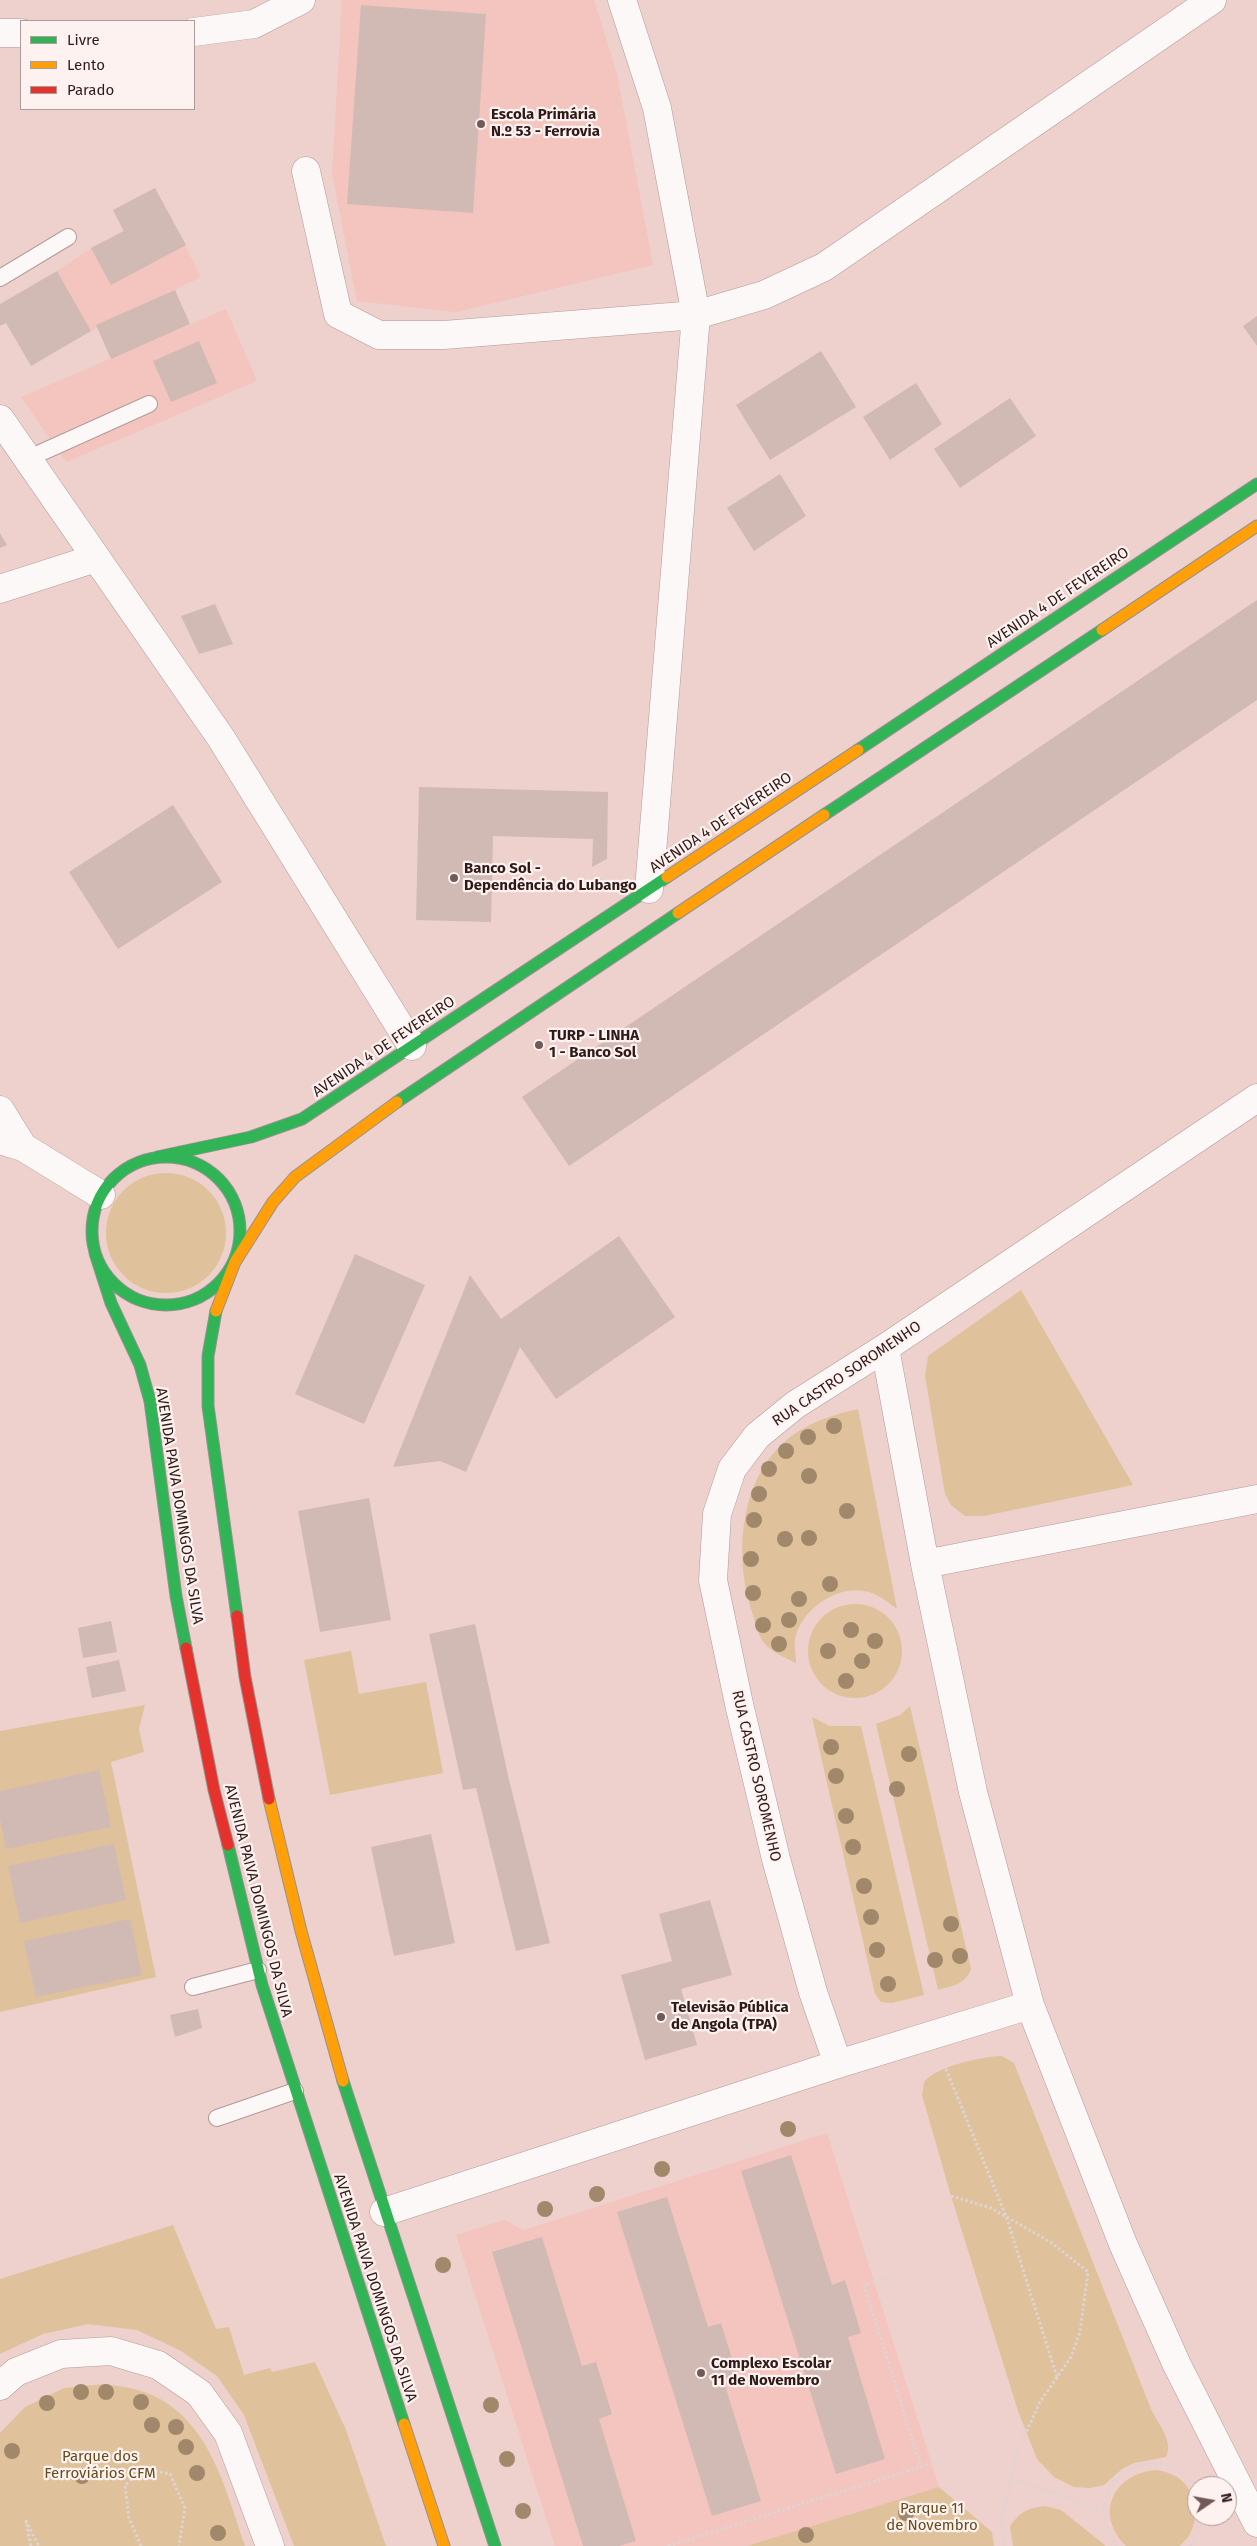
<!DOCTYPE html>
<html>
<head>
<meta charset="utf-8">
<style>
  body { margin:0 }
  #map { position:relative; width:1257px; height:2546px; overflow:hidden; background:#eed0cc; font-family:"Fira Sans",sans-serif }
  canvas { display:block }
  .legend { position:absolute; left:20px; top:20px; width:175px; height:90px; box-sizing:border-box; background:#fef2f1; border:1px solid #ab9c9a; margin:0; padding:6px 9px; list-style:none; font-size:15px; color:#2e1b18 }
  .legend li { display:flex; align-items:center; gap:10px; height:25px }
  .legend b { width:25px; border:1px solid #ab9c9a }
  .north { position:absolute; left:1187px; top:2476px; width:50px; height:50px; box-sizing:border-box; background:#fef2f1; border:1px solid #ab9c9a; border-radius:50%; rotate:78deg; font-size:14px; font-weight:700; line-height:20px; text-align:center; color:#2e1b18 }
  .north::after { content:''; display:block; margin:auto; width:18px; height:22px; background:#715a57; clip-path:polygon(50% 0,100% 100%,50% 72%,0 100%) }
</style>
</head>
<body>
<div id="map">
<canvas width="1257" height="2546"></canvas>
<ul class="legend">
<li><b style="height:6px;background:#30b455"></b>Livre</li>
<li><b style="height:6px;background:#ff9f0a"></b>Lento</li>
<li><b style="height:6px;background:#e5322d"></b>Parado</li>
</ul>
<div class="north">N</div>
</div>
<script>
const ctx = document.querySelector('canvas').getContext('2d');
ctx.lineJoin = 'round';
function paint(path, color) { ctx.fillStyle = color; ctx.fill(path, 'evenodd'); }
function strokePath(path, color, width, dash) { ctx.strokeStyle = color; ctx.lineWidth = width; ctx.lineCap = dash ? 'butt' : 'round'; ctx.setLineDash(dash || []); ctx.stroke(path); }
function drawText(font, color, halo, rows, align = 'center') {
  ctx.font = font + ' "Fira Sans",sans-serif'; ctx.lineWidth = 4.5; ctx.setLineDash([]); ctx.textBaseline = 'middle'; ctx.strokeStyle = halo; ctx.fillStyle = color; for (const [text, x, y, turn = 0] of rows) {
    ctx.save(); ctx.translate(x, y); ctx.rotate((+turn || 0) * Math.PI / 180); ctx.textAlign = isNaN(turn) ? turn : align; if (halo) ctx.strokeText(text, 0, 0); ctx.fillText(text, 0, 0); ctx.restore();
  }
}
const built = new Path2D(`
  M 342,0 L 594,0 L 617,74 L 653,265 L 456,312 L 357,301 L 332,174 Z
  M 155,188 L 201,277 L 91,331 L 57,271 L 91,248 L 123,231 L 113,210 Z
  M 226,309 L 257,381 L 66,462 L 21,397 Z
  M 827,2133 L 939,2487 L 850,2514 L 860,2546 L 555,2546 L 456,2235 L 504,2220 L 524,2230 Z`);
const green = new Path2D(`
  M106 1233a60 60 0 1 1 120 0a60 60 0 1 1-120 0Z
  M 1021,1290 L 1133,1485 L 984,1516 L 965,1516 L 951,1505 L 945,1494 L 925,1376 L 928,1356 Z
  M 858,1409 L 897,1609 C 890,1604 882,1597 874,1594 C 843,1580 801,1608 795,1639 C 794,1647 796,1656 796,1663 C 784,1657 770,1652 762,1640 C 758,1634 756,1625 754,1618 C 736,1570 737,1504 768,1460 C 791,1429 822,1417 858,1409 Z
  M808 1651a47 47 0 1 1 94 0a47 47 0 1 1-94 0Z
  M 351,1651 L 359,1694 L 426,1682 L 443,1773 L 330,1795 L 304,1660 Z
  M 145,1705 L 139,1729 L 144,1752 L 111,1762 L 156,1977 L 0,2012 L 0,1731 Z
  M 910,1706 L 971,1969 C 966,1984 952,1986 938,1990 L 876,1724 L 900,1715 Z
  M 812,1717 L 830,1726 L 861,1726 L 924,1995 L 892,2003 L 881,2002 L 875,1994 Z
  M 1002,2056 L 1014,2063 L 1151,2409 C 1158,2424 1174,2441 1166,2457 L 1134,2463 L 1122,2469 L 1104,2485 L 1090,2488 L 1074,2487 L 1054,2477 L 1037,2459 L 1018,2411 L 951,2196 L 922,2095 C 923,2091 923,2086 924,2083 C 932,2067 985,2056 1002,2056 Z
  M 173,2225 L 216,2329 L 229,2327 L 244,2375 L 270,2368 L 272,2372 L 315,2362 L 346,2430 L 386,2546 L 294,2546 L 244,2415 L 217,2376 L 181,2351 L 137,2330 L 88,2324 L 43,2334 L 0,2354 L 0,2279 Z
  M 104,2384 C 116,2386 129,2387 141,2391 C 208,2412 225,2488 245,2546 L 0,2546 L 0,2433 L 25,2407 L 64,2388 Z
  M 1157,2470 C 1166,2472 1175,2474 1182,2481 C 1200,2497 1200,2532 1179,2546 L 1126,2546 C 1094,2514 1113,2473 1157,2470 Z
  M 939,2487 L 992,2532 L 994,2546 L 747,2546 Z
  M 1045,2506 L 1061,2510 L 1106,2546 L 1013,2546 L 1010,2527 C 1019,2512 1028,2508 1045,2506 Z`);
const building = new Path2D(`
  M 361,5 L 486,14 L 473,213 L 347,204 Z
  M 155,188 L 186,245 L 111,285 L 91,248 L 124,231 L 113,210 Z
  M 57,271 L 91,331 L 31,366 L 6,323 L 0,326 L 0,304 Z
  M 175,290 L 190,324 L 111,359 L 96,325 Z
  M 1257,316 L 1257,346 L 1243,326 Z
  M 199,341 L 217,383 L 171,402 L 153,361 Z
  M 821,351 L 856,407 L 770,460 L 736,405 Z
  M 916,383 L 942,424 L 890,460 L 863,417 Z
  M 1010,398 L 1036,436 L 960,488 L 934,449 Z
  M 780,474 L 806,516 L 754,551 L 727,508 Z
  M 0,533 L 7,545 L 0,548 Z
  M 1257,600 L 1257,700 L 569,1166 L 522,1097 Z
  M 215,604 L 233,644 L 199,654 L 181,616 Z
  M 419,787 L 608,792 L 607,859 L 592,867 L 593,839 L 493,836 L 491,922 L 416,920 Z
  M 173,805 L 222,882 L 118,949 L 69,872 Z
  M 619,1236 L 675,1317 L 556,1399 L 520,1347 L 466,1472 L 440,1461 L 393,1467 L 470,1275 L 501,1319 Z
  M 355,1254 L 425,1285 L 364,1424 L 295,1394 Z
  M 369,1498 L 391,1620 L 320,1632 L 298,1511 Z
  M 111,1621 L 117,1652 L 83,1658 L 78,1628 Z
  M 475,1624 L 509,1780 L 550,1943 L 516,1951 L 476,1788 L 463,1790 L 429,1634 Z
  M 119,1660 L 126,1691 L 92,1698 L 86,1667 Z
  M 99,1770 L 111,1827 L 6,1849 L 0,1819 L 0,1791 Z
  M 431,1834 L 455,1943 L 394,1956 L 371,1847 Z
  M 114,1844 L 126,1900 L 20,1923 L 8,1866 Z
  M 710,1900 L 732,1975 L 681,1989 L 697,2045 L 645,2060 L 621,1975 L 672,1961 L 659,1914 Z
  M 130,1919 L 142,1975 L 36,1997 L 24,1941 Z
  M 198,2009 L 202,2028 L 175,2037 L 170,2015 Z
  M 791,2155 L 832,2285 L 845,2280 L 861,2333 L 848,2337 L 885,2459 L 836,2474 L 741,2171 Z
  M 667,2197 L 708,2327 L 721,2323 L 737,2375 L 723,2379 L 761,2501 L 712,2516 L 617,2212 Z
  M 542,2237 L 582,2366 L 596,2362 L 612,2414 L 599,2419 L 636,2541 L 619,2546 L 583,2546 L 492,2252 Z`);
const path = new Path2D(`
  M 946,2069 L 1006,2216 L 1057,2377
  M 951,2196 L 991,2208 L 1052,2243 L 1088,2272 L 1080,2332 L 1071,2357 L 1040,2402 L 1019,2448 L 1001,2519 L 1004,2546
  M 888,2278 L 864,2285 L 921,2467
  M 1011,2478 L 1104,2511
  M 31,2546 L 26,2521 L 39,2546
  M 141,2546 L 129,2518 L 125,2485 L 144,2469 L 170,2474 L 185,2508 L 179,2546
  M 668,2546 L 945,2459
  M 1117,2546 C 1069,2475 1171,2432 1197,2492
  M 1190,2546 L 1198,2533 L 1202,2516`);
const lane = new Path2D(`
  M 0,278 L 68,237
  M 27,459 L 149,404
  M 193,1987 L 258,1970
  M 217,2118 L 295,2091`);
const street = new Path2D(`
  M 622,0 L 657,108 L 696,315 L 649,889
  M 194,32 L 254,24 L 301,0
  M 0,33 L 21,33
  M 306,171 L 338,314 L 379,335 L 444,335 L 696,315 L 764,295 L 824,267 L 1212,0
  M 0,419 L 221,738 L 412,1046
  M 0,589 L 96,558
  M 0,1110 L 23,1147
  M 0,1140 L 23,1147 L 101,1195
  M 885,1348 L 925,1564 L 973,1792 L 1030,2005 L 1123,2244 L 1177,2365 L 1257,2523
  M 925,1564 L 1257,1499
  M 838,2064 L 813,1992 L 776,1859 L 739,1704 L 713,1580 L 717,1514 L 732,1469 L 757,1436 L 795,1405 L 885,1348 L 1257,1098
  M 384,2212 L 838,2064 L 1030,2005
  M 0,2386 L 16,2372 L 61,2354 L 111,2351 L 158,2365 L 199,2393 L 228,2433 L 270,2546`);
const fast = new Path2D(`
  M 858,750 L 1257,484
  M 824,815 L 1102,630
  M 397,1102 L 678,913
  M92 1231a74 74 0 1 1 148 0a74 74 0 1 1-148 0Z
  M 157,1157 L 251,1137 L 302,1119 L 667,877
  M 95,1253 L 111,1303 L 140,1365 L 150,1401 L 176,1596 L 186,1648
  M 216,1311 L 208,1356 L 208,1406 L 237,1616
  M 228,1845 L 262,1985 L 404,2424
  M 343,2081 L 495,2546`);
const slow = new Path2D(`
  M 1102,630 L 1257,526
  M 667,877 L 858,750
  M 678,913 L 824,815
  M 216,1311 L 235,1262 L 273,1202 L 295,1177 L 397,1102
  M 269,1799 L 301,1931 L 343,2081
  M 404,2424 L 444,2546`);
const jam = new Path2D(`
  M 237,1616 L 245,1677 L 269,1799
  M 186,1648 L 214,1790 L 228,1845`);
const trees = [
  [834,1426],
  [808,1437],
  [786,1451],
  [769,1469],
  [809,1476],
  [759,1494],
  [847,1511],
  [754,1520],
  [809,1538],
  [785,1539],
  [751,1559],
  [830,1584],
  [753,1593],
  [799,1599],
  [789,1620],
  [763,1625],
  [851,1630],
  [875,1641],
  [779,1644],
  [828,1651],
  [862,1661],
  [846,1681],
  [831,1747],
  [909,1754],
  [836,1776],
  [897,1789],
  [846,1816],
  [853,1847],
  [864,1886],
  [871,1917],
  [951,1924],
  [877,1950],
  [960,1956],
  [935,1960],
  [888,1984],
  [788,2129],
  [662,2169],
  [597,2194],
  [545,2209],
  [443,2265],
  [81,2392],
  [106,2392],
  [141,2402],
  [47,2403],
  [491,2405],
  [152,2425],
  [176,2427],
  [186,2447],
  [12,2451],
  [507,2459],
  [197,2473],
  [82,2476],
  [523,2511],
  [906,2513],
  [218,2533],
  [806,2535]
];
const markers = [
  [481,124,5,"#715a57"],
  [454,878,5,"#715a57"],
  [539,1045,5,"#715a57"],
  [661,2017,5,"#715a57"],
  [701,2373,5,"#715a57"]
];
const poiNames = [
  ["Escola Primária",491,115],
  ["N.º 53 - Ferrovia",491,132],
  ["Banco Sol -",464,869],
  ["Dependência do Lubango",464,886],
  ["TURP - LINHA",549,1036],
  ["1 - Banco Sol",549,1053],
  ["Televisão Pública",671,2008],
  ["de Angola (TPA)",671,2025],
  ["Complexo Escolar",711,2364],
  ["11 de Novembro",711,2381]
];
const streetNames = [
  ["AVENIDA 4 DE FEVEREIRO",1058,598,-34],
  ["AVENIDA 4 DE FEVEREIRO",721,823,-34],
  ["AVENIDA 4 DE FEVEREIRO",384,1047,-34],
  ["RUA CASTRO SOROMENHO",847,1374,-34],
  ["AVENIDA PAIVA DOMINGOS DA SILVA",179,1506,81],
  ["RUA CASTRO SOROMENHO",756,1776,77],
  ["AVENIDA PAIVA DOMINGOS DA SILVA",258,1901,76],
  ["AVENIDA PAIVA DOMINGOS DA SILVA",375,2288,72]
];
const parkNames = [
  ["Parque dos",100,2457],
  ["Ferroviários CFM",100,2474],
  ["Parque 11",932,2509],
  ["de Novembro",932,2526]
];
paint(built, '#f4c4bf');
paint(green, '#dfc29c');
paint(building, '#d1bab4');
strokePath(lane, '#b29b98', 18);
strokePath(street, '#b29b98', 29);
strokePath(fast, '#949292', 13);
strokePath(slow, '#949292', 13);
strokePath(jam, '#949292', 13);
strokePath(path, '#ded4d3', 3, [2.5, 2.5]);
strokePath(lane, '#fcf8f7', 16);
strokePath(street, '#fcf8f7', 28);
strokePath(fast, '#30b455', 11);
strokePath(slow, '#ff9f0a', 11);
strokePath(jam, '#e5322d', 11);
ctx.fillStyle = '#a2886b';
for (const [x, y] of trees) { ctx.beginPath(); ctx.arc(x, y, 8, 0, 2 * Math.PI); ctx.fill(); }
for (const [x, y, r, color] of markers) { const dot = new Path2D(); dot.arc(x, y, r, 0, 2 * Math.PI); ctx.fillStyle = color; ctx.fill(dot); strokePath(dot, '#fef2f1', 2); }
drawText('bold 15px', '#2e1b18', '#fef2f1', poiNames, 'left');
drawText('15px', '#2e1b18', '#fef2f1', streetNames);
drawText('15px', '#634e1c', '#fef2f1', parkNames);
</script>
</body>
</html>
